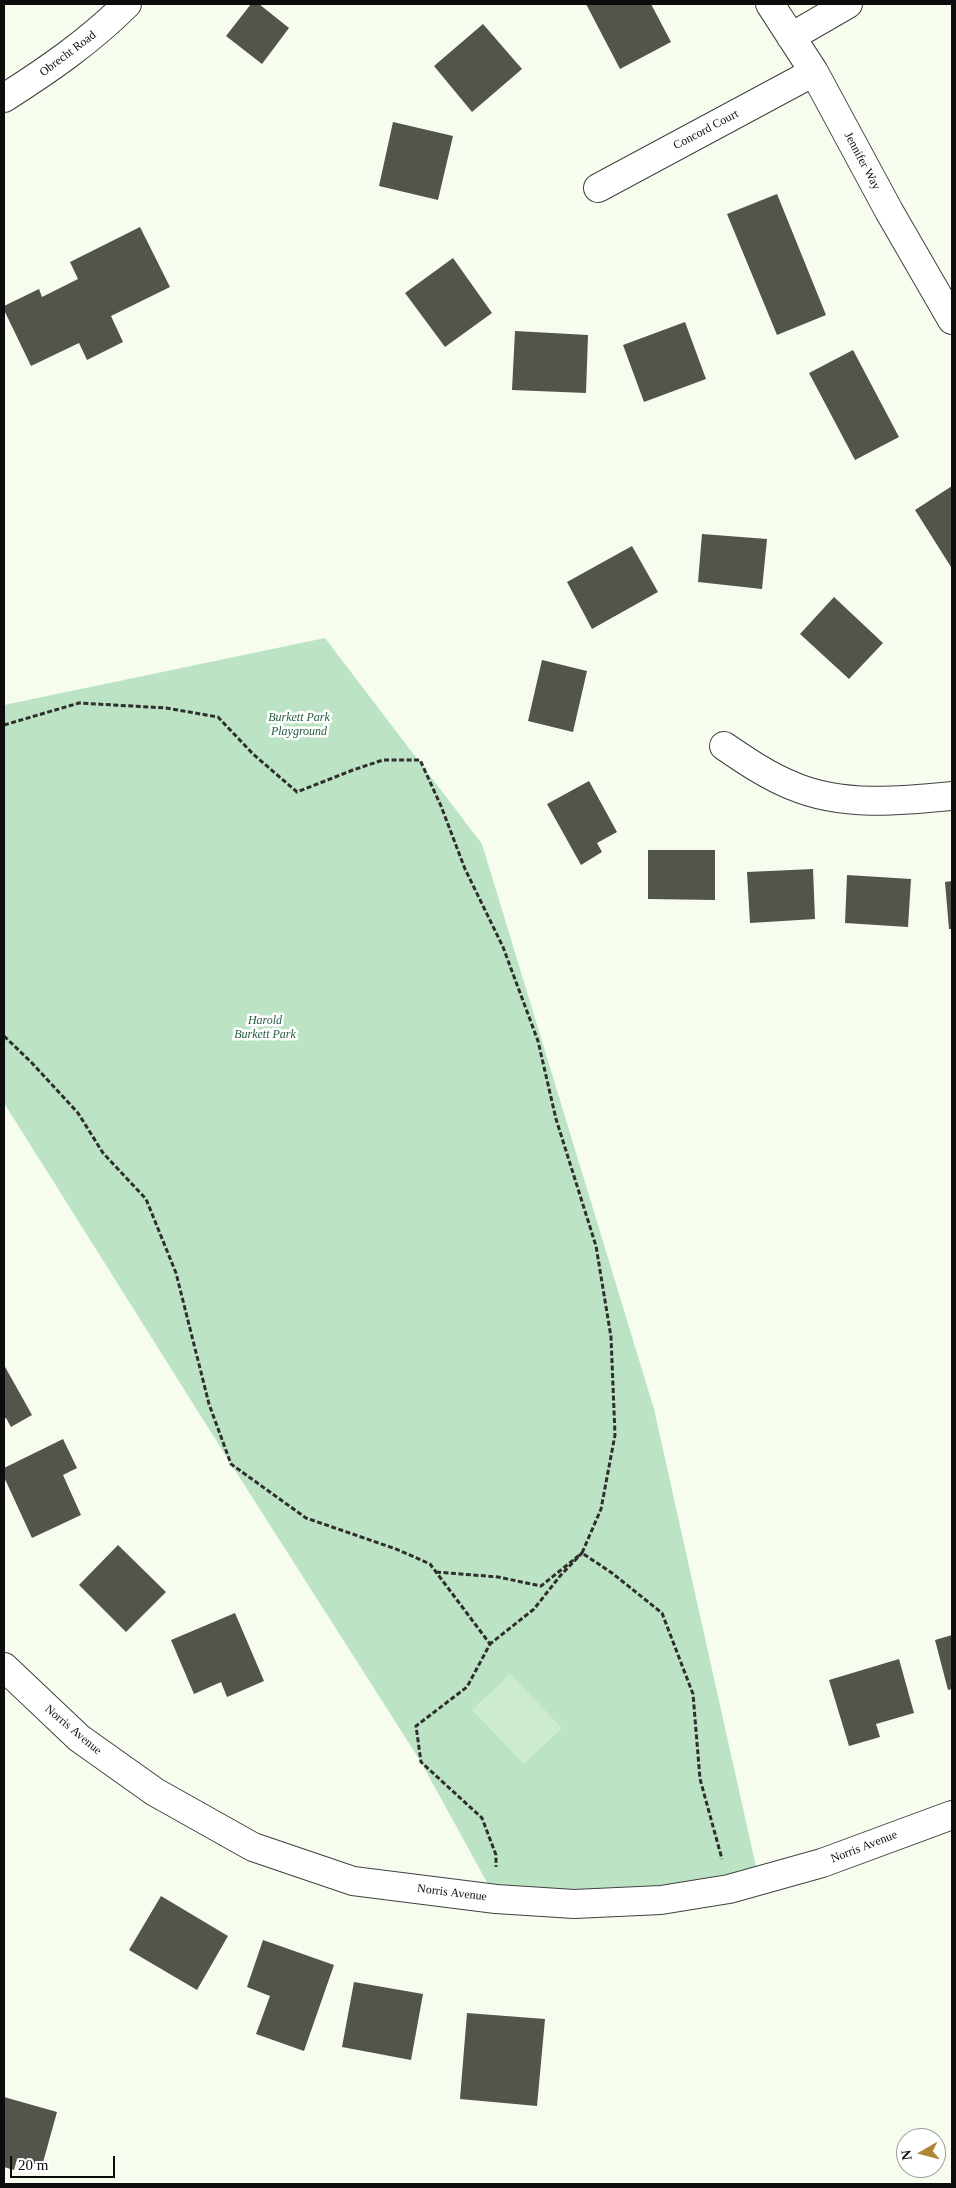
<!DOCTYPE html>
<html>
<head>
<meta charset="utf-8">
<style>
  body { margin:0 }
  #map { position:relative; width:956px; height:2188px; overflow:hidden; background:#f6fdef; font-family:Georgia,serif }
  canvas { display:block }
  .frame { position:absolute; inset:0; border:5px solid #0d0d0d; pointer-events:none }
  .north { position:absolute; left:896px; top:2128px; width:50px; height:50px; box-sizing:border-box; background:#fff; border:1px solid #9e9e9e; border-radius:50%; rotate:262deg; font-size:14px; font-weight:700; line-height:20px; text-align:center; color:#0d0d0d }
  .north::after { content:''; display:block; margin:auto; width:18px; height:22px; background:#ad8735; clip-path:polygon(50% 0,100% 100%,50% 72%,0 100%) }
  .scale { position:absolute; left:10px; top:2156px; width:105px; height:22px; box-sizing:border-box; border:2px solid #0d0d0d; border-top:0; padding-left:6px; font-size:15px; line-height:18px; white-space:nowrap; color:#0d0d0d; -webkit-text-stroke:4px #fff; paint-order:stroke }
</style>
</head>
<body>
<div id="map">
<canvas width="956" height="2188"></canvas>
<div class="frame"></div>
<div class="north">N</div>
<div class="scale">20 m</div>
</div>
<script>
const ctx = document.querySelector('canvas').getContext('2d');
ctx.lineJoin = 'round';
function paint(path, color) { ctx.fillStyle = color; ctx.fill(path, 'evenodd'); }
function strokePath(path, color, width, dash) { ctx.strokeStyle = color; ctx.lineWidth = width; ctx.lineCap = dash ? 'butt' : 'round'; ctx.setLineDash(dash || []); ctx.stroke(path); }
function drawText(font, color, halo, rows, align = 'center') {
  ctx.font = font + ' Georgia,serif'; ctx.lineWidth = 5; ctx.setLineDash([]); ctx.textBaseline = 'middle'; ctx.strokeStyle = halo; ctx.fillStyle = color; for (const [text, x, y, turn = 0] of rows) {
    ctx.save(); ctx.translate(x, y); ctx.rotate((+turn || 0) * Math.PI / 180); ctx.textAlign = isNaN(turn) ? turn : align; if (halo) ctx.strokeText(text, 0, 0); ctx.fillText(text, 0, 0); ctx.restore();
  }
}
const green = new Path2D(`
  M 325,638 L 482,844 L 654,1409 L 759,1880 L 496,1899 L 421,1762 L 231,1464 L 4,1103 L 4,705 Z`);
const pitch = new Path2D(`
  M 510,1674 L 562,1728 L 524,1764 L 472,1710 Z`);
const building = new Path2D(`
  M 251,4 L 259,4 L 289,28 L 262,64 L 226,36 Z
  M 586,4 L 651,4 L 671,42 L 620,69 Z
  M 483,24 L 522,69 L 472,112 L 434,66 Z
  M 393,122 L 453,136 L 438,200 L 379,186 Z
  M 777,194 L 826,315 L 777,335 L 727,214 Z
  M 140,227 L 170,287 L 111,316 L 123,342 L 87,360 L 79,343 L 31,366 L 4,310 L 4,306 L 39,289 L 42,297 L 78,279 L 70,262 Z
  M 453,258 L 492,313 L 445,347 L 405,293 Z
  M 685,322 L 706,379 L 644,402 L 623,345 Z
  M 515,331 L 588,335 L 586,393 L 512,390 Z
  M 853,350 L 899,437 L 855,460 L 809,373 Z
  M 952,486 L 952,566 L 951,567 L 915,510 Z
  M 702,534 L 767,539 L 762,589 L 698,582 Z
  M 632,546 L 658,592 L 592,629 L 567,582 Z
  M 834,597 L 883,643 L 849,679 L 800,634 Z
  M 542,660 L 587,671 L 573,732 L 528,721 Z
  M 589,781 L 617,832 L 597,843 L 602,852 L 581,865 L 547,804 Z
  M 648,850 L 715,850 L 715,900 L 648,899 Z
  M 813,869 L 815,919 L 750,923 L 747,872 Z
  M 847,875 L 911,879 L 908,927 L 845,923 Z
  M 952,881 L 952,929 L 949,929 L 945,882 Z
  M 4,1365 L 32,1415 L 11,1427 L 6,1418 L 4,1419 Z
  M 63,1439 L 77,1468 L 63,1475 L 81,1515 L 32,1538 L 4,1477 L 4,1468 Z
  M 118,1545 L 166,1592 L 126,1632 L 79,1585 Z
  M 235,1613 L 264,1681 L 227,1697 L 221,1682 L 194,1694 L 171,1640 Z
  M 952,1635 L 952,1689 L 948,1690 L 935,1640 Z
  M 899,1659 L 914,1713 L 876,1724 L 880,1737 L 849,1746 L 829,1680 Z
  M 161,1896 L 228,1936 L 197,1990 L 129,1950 Z
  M 263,1940 L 334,1965 L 304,2051 L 256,2034 L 270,1996 L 247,1987 Z
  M 354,1982 L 423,1994 L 411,2060 L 342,2047 Z
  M 467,2013 L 545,2019 L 537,2106 L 460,2099 Z
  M 4,2097 L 57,2112 L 42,2166 L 17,2159 L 14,2170 L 4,2167 Z`);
const path = new Path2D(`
  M 4,725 L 79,703 L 166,708 L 218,717 L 253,754 L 297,792 L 353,770 L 383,760 L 420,760 L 441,806 L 465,869 L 503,947 L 538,1041 L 556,1119 L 596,1246 L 611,1337 L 615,1435 L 601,1509 L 582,1553 L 612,1573 L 662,1613 L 693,1694 L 700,1779 L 722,1859
  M 4,1036 L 32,1063 L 78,1113 L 103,1153 L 146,1199 L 176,1273 L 209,1404 L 231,1464 L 306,1518 L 396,1549 L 430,1564 L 490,1644 L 467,1687 L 416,1726 L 421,1762 L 482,1818 L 496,1855 L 496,1867
  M 436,1572 L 498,1577 L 541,1586 L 582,1553 L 560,1576 L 534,1609 L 490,1644`);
const minor = new Path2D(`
  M 770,4 L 814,72 L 889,211 L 952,320
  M 791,37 L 848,4
  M 4,98 C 48,70 90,41 127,4
  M 598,188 L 814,72
  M 724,746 C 746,761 768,776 793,786 C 842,807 901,801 952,796
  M 4,1667 L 79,1738 L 155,1792 L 253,1847 L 353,1881 L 496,1899 L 574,1904 L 661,1900 L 729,1889 L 822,1863 L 952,1815`);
const streetNames = [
  ["Obrecht Road",68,54,-37],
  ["Concord Court",706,130,-28],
  ["Jennifer Way",862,161,62],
  ["Norris Avenue",73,1730,40],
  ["Norris Avenue",864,1847,-21],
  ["Norris Avenue",452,1893,7]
];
const parkNames = [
  ["Burkett Park",299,718],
  ["Playground",299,732],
  ["Harold",265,1021],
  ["Burkett Park",265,1035]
];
paint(green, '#bce4c4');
paint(pitch, '#cdeccf');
paint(building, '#53544b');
strokePath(minor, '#404040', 30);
strokePath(path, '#2f2f2f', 3, [5, 2.5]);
strokePath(minor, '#fff', 28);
drawText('12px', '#0d0d0d', '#fff', streetNames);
drawText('italic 12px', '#255d42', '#fff', parkNames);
</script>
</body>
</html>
